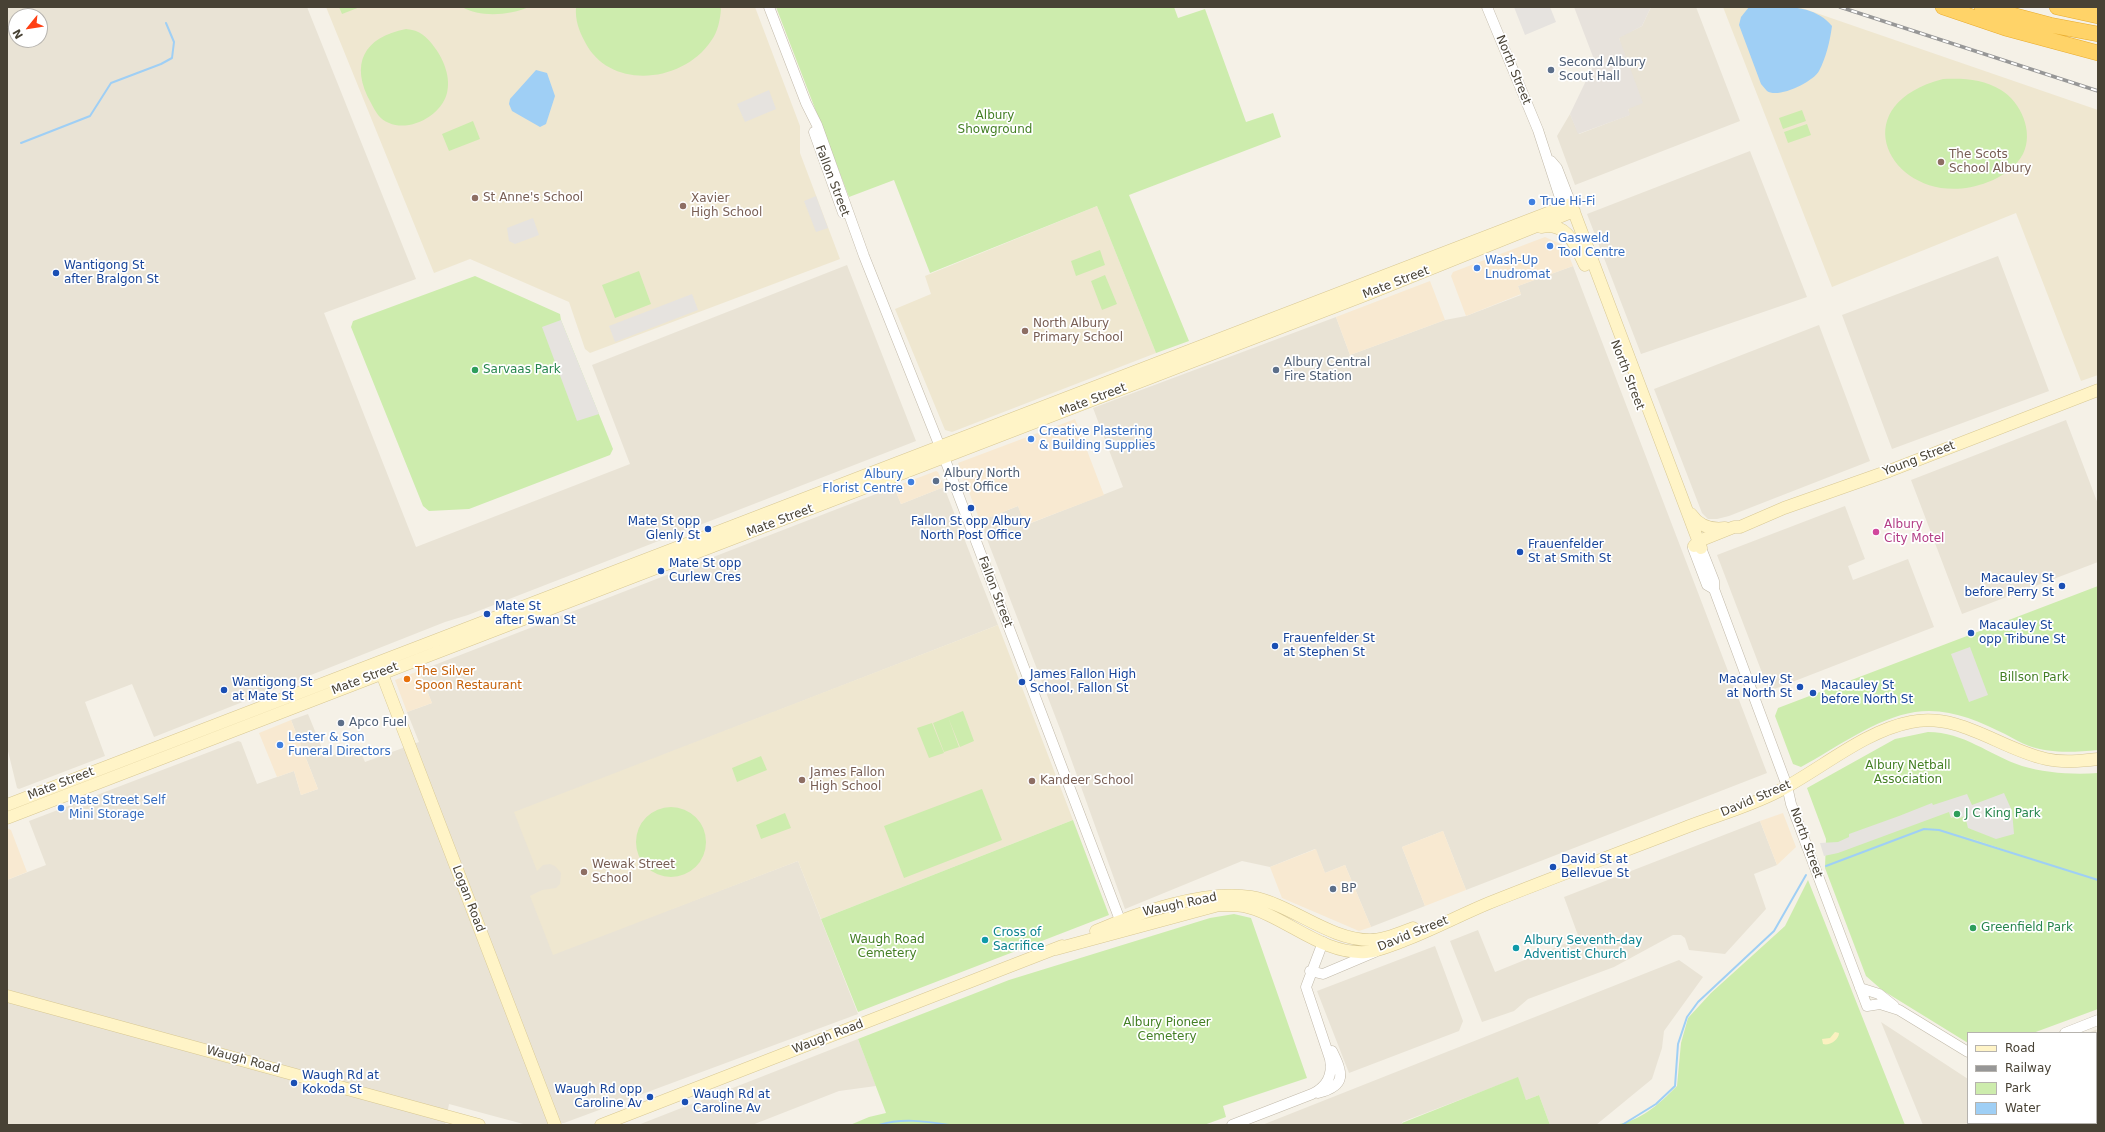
<!DOCTYPE html>
<html>
<head>
<meta charset="utf-8">
<style>
  body { margin:0 }
  #map { position:relative; width:2105px; height:1132px; overflow:hidden; background:#f5f1e7; font-family:"DejaVu Sans",sans-serif }
  canvas { display:block }
  .frame { position:absolute; inset:0; border:8px solid #484235; pointer-events:none }
  .legend { position:absolute; left:1967px; top:1032px; width:130px; height:92px; box-sizing:border-box; background:#fff; border:1px solid #b6b3ae; margin:0; padding:5px 7px; list-style:none; font-size:12px; color:#484235 }
  .legend li { display:flex; align-items:center; gap:8px; height:20px }
  .legend b { width:20px; border:1px solid #b6b3ae }
  .north { position:absolute; left:8px; top:8px; width:40px; height:40px; box-sizing:border-box; background:#fff; border:1px solid #b6b3ae; border-radius:50%; rotate:240deg; font-size:11px; font-weight:700; line-height:16px; text-align:center; color:#484235 }
  .north::after { content:''; display:block; margin:auto; width:14px; height:18px; background:#ff4014; clip-path:polygon(50% 0,100% 100%,50% 72%,0 100%) }
</style>
</head>
<body>
<div id="map">
<canvas width="2105" height="1132"></canvas>
<div class="frame"></div>
<ul class="legend">
<li><b style="height:5px;background:#fff4c7"></b>Road</li>
<li><b style="height:5px;background:#979797"></b>Railway</li>
<li><b style="height:11px;background:#cdecad"></b>Park</li>
<li><b style="height:11px;background:#9fcff5"></b>Water</li>
</ul>
<div class="north">N</div>
</div>
<script>
const ctx = document.querySelector('canvas').getContext('2d');
ctx.lineJoin = 'round';
function paint(path, color) { ctx.fillStyle = color; ctx.fill(path, 'evenodd'); }
function strokePath(path, color, width, dash) { ctx.strokeStyle = color; ctx.lineWidth = width; ctx.lineCap = dash ? 'butt' : 'round'; ctx.setLineDash(dash || []); ctx.stroke(path); }
function drawText(font, color, halo, rows, align = 'center') {
  ctx.font = font + ' "DejaVu Sans",sans-serif'; ctx.lineWidth = 3.5; ctx.setLineDash([]); ctx.textBaseline = 'middle'; ctx.strokeStyle = halo; ctx.fillStyle = color; for (const [text, x, y, turn = 0] of rows) {
    ctx.save(); ctx.translate(x, y); ctx.rotate((+turn || 0) * Math.PI / 180); ctx.textAlign = isNaN(turn) ? turn : align; if (halo) ctx.strokeText(text, 0, 0); ctx.fillText(text, 0, 0); ctx.restore();
  }
}
const residential = new Path2D(`
  M 7,7 L 307,7 L 416,279 L 324,313 L 416,547 L 630,464 L 592,365 L 847,265 L 916,441 L 468,615 L 445,622 L 154,737 L 132,684 L 85,702 L 105,756 L 19,789 L 17,788 L 7,747 ZM 16,16 L 40,16 L 40,40 L 16,40 Z
  M 1651,7 L 1696,7 L 1740,121 L 1575,185 L 1557,136 L 1570,114 L 1579,134 L 1629,115 L 1619,37 L 1642,26 Z
  M 1750,151 L 1807,297 L 1641,354 L 1587,214 Z
  M 1998,256 L 2049,391 L 1892,449 L 1842,315 Z
  M 1573,266 L 1767,773 L 1466,890 L 1443,831 L 1402,847 L 1425,906 L 1371,927 L 1345,865 L 1325,873 L 1315,849 L 1270,867 L 1242,861 L 1125,909 L 1062,734 L 980,521 L 1018,506 L 1026,525 L 1123,487 L 1093,408 L 1336,317 L 1350,355 L 1445,320 L 1466,316 L 1521,295 L 1518,286 Z
  M 1819,325 L 1870,461 L 1729,516 L 1717,519 L 1708,519 L 1702,513 L 1654,389 Z
  M 2066,420 L 2098,504 L 2098,562 L 1962,614 L 1911,480 Z
  M 894,487 L 901,504 L 944,487 L 998,625 L 576,789 L 629,925 L 798,861 L 858,1014 L 564,1123 L 527,1125 L 449,1104 L 445,1125 L 7,1125 L 7,880 L 46,865 L 29,821 L 238,741 L 241,742 L 257,784 L 294,771 L 301,795 L 318,789 L 291,720 L 308,714 L 326,758 L 358,746 L 365,762 L 419,742 L 407,712 L 432,703 L 419,671 Z
  M 1845,506 L 1865,559 L 1848,566 L 1853,580 L 1908,559 L 1934,627 L 1769,691 L 1717,555 Z
  M 1760,821 L 1777,865 L 1754,874 L 1766,909 L 1725,954 L 1689,950 L 1685,938 L 1681,935 L 1673,935 L 1614,967 L 1528,999 L 1514,1011 L 1482,1022 L 1450,941 L 1478,930 L 1495,972 L 1579,938 L 1564,897 Z
  M 1435,946 L 1463,1021 L 1459,1031 L 1349,1073 L 1317,991 Z
  M 1679,960 L 1703,977 L 1664,1031 L 1662,1048 L 1652,1079 L 1596,1125 L 1550,1125 L 1539,1095 L 1526,1100 L 1517,1078 L 1402,1122 L 1403,1125 L 1262,1125 Z
  M 1881,1022 L 1968,1079 L 1968,1123 L 2096,1123 L 2096,1033 L 2088,1033 L 2098,1029 L 2098,1125 L 1923,1125 Z
  M 858,1039 L 876,1086 L 839,1091 L 752,1125 L 638,1125 Z`);
const commercial = new Path2D(`
  M 1545,237 L 1565,246 L 1573,266 L 1518,286 L 1521,294 L 1466,316 L 1451,276 L 1453,272 Z
  M 1430,281 L 1445,320 L 1350,355 L 1336,317 Z
  M 1075,419 L 1104,495 L 1025,525 L 1018,506 L 980,521 L 958,463 Z
  M 936,471 L 938,472 L 944,487 L 901,504 L 894,487 Z
  M 419,671 L 432,703 L 407,712 L 395,680 Z
  M 291,720 L 318,789 L 301,795 L 294,771 L 277,777 L 259,733 Z
  M 1783,813 L 1796,847 L 1777,865 L 1760,821 Z
  M 7,828 L 11,830 L 27,872 L 7,880 Z
  M 1443,831 L 1466,890 L 1425,906 L 1402,847 Z
  M 1316,849 L 1325,873 L 1345,865 L 1371,927 L 1359,931 L 1282,898 L 1270,867 Z`);
const industrial = new Path2D(`
  M 1574,7 L 1651,7 L 1642,26 L 1619,38 L 1643,103 L 1628,109 L 1630,115 L 1578,134 L 1570,114 L 1595,62 Z`);
const education = new Path2D(`
  M 326,7 L 755,7 L 800,126 L 800,153 L 840,259 L 590,353 L 585,349 L 569,302 L 470,259 L 434,273 Z
  M 1723,7 L 1799,7 L 2098,110 L 2098,375 L 2081,381 L 2016,213 L 1832,287 Z
  M 1097,206 L 1156,353 L 952,432 L 945,430 L 895,309 L 931,294 L 925,276 Z
  M 998,625 L 1073,820 L 821,919 L 798,861 L 553,955 L 530,896 L 542,890 L 556,888 L 560,884 L 561,873 L 555,866 L 550,864 L 543,865 L 537,871 L 514,812 Z`);
const green = new Path2D(`
  M 339,7 L 360,7 L 342,14 Z
  M 462,7 L 529,7 C 510,15 481,18 462,7 Z
  M 576,7 L 720,7 L 721,9 C 720,20 718,32 711,41 C 683,83 610,91 585,42 C 579,31 575,20 576,7 Z
  M 776,7 L 1174,7 L 1178,18 L 1205,9 L 1246,122 L 1273,113 L 1281,137 L 1129,195 L 1189,341 L 1156,353 L 1097,206 L 930,273 L 894,180 L 849,197 Z
  M 406,29 C 420,30 427,37 435,48 C 444,60 451,78 447,93 C 441,116 410,132 389,123 C 380,120 375,111 371,103 C 349,64 364,37 406,29 Z
  M 1943,79 C 1964,78 1983,79 2001,90 C 2021,102 2034,132 2023,154 C 2016,167 2002,177 1988,182 C 1900,217 1832,108 1943,79 Z
  M 1802,110 L 1806,121 L 1783,129 L 1779,118 Z
  M 473,121 L 480,139 L 449,151 L 442,134 Z
  M 1807,124 L 1811,135 L 1788,143 L 1784,132 Z
  M 1100,250 L 1105,265 L 1076,276 L 1071,261 Z
  M 639,271 L 651,304 L 615,318 L 602,285 Z
  M 1105,275 L 1117,304 L 1102,310 L 1091,281 Z
  M 475,276 L 560,314 L 561,320 L 613,449 L 610,455 L 469,509 L 429,511 L 423,506 L 351,327 L 353,321 Z
  M 2098,586 L 2098,750 C 2075,752 2052,754 2029,746 C 2021,743 2013,738 2005,734 C 1977,720 1947,707 1915,712 C 1876,718 1836,748 1801,767 L 1793,764 L 1775,716 L 1778,708 Z
  M 963,711 L 974,741 L 960,747 L 948,717 Z
  M 948,717 L 959,747 L 944,752 L 933,723 Z
  M 932,723 L 944,753 L 929,758 L 917,728 Z
  M 1928,732 C 1964,732 1989,755 2022,766 C 2045,773 2074,775 2098,773 L 2098,1009 L 2033,1033 L 1968,1033 L 1968,1043 L 1882,990 L 1866,976 L 1825,868 L 1826,839 L 1807,788 L 1895,739 ZM 1949,831 L 2030,859 L 2031,859 Z
  M 761,756 L 767,770 L 737,782 L 732,768 Z
  M 982,789 L 1002,840 L 904,878 L 884,826 Z
  M636 842a35 35 0 1 1 70 0a35 35 0 1 1-70 0Z
  M 785,813 L 791,828 L 761,839 L 756,825 Z
  M 1073,820 L 1109,915 L 858,1012 L 821,919 Z
  M 1808,880 L 1905,1125 L 1613,1125 C 1640,1122 1658,1105 1677,1086 L 1681,1043 L 1688,1018 L 1711,993 L 1785,926 Z
  M 1234,914 L 1251,918 L 1307,1078 L 1223,1106 L 1226,1117 L 1204,1125 L 850,1125 L 869,1117 L 886,1113 L 858,1039 L 1009,980 L 1210,918 Z
  M 1518,1077 L 1526,1100 L 1539,1095 L 1550,1125 L 1403,1125 L 1402,1123 Z`);
const sand = new Path2D(`
  M 1835,1032 L 1839,1033 C 1839,1040 1829,1046 1823,1044 L 1822,1039 L 1830,1038 Z`);
const parking = new Path2D(`
  M 1514,7 L 1550,7 L 1556,22 L 1525,35 Z
  M 769,90 L 776,109 L 745,122 L 737,104 Z
  M 816,196 L 828,228 L 816,232 L 804,201 Z
  M 533,218 L 539,235 L 515,244 L 509,241 L 507,228 Z
  M 692,294 L 698,310 L 615,342 L 609,326 Z
  M 561,320 L 599,414 L 577,421 L 542,327 Z
  M 1970,647 L 1988,695 L 1969,702 L 1951,654 Z
  M 2004,793 L 2012,811 L 2014,834 L 1996,839 L 1968,828 L 1965,816 L 1960,818 L 1958,815 L 1951,818 L 1949,812 L 1838,853 L 1824,856 L 1820,843 L 1838,842 L 1849,837 L 1849,834 L 1899,816 L 1932,803 L 1933,805 L 1967,794 L 1972,805 Z`);
const water = new Path2D(`
  M 1749,7 C 1777,7 1812,2 1832,26 C 1830,41 1826,58 1819,71 C 1813,82 1778,99 1767,91 C 1765,89 1763,86 1761,84 L 1739,25 L 1741,17 Z
  M 536,70 L 547,73 L 555,96 L 546,124 L 540,127 L 512,111 L 509,104 L 510,99 Z`);
const stream = new Path2D(`
  M 21,143 L 90,116 L 111,83 L 161,64 L 172,58 L 174,42 L 166,23
  M 1826,866 L 1924,829 L 1939,830 L 2098,880
  M 879,1125 C 901,1118 925,1121 949,1125
  M 1622,1125 L 1656,1104 L 1675,1086 L 1678,1044 L 1687,1017 L 1698,1002 L 1774,931 L 1806,875`);
const tertiary = new Path2D(`
  M 769,7 L 806,103 L 817,125 L 864,256 L 944,457 L 1123,928
  M 1487,7 L 1538,130 L 1563,207
  M 814,132 L 843,213
  M 1551,161 L 1557,168 L 1571,204
  M 1693,548 L 1707,585 L 1714,589
  M 1701,548 L 1714,581 L 1714,589 L 1787,786 L 1791,804 L 1867,1006 L 1880,1004 L 1899,1010 L 1968,1052
  M 1310,971 L 1323,974 L 1375,952
  M 1860,988 L 1879,994 L 1894,1006
  M 2065,1033 L 2098,1020
  M 1318,1093 C 1347,1086 1343,1073 1332,1051
  M 1232,1125 L 1312,1094 C 1327,1087 1333,1075 1330,1059 L 1306,987 L 1323,942`);
const secondary = new Path2D(`
  M 1541,227 C 1568,222 1575,245 1585,265
  M 1691,514 C 1699,526 1710,530 1725,528
  M 1694,546 L 1699,541 L 1734,527 L 1740,527 L 1784,508 L 1889,471 L 2098,390
  M 379,666 L 555,1125
  M 7,805 L 1571,204 L 1701,548
  M 7,818 L 1368,294 L 1574,211
  M 1096,931 C 1137,913 1206,889 1251,897 C 1291,904 1329,940 1370,940 C 1385,940 1400,933 1413,928
  M 1056,949 L 1219,905 C 1227,905 1235,905 1243,906 C 1285,915 1321,955 1366,952 C 1380,951 1391,945 1403,941 C 1432,930 1460,915 1489,903 C 1554,877 1619,853 1684,828 C 1715,816 1748,807 1777,792 C 1820,770 1864,731 1911,722 C 1960,712 2000,749 2046,759 C 2063,763 2081,761 2098,759
  M 7,996 L 479,1125
  M 601,1125 L 1062,946`);
const motorway = new Path2D(`
  M 1943,7 L 2005,28 L 2098,53
  M 1982,7 L 2050,25 L 2098,34
  M 2057,7 L 2098,16`);
const rail = new Path2D(`
  M 1840,7 L 2098,91`);
const markers = [
  [1551,70,4,"#5c6f8a"],
  [1941,162,4,"#8d6e63"],
  [475,198,4,"#8d6e63"],
  [1532,202,4,"#3f7fe0"],
  [683,206,4,"#8d6e63"],
  [1550,246,4,"#3f7fe0"],
  [1477,268,4,"#3f7fe0"],
  [56,273,4,"#1a4fb4"],
  [1025,331,4,"#8d6e63"],
  [475,370,4,"#2e9e5b"],
  [1276,370,4,"#5c6f8a"],
  [1031,439,4,"#3f7fe0"],
  [936,481,4,"#5c6f8a"],
  [911,482,4,"#3f7fe0"],
  [971,508,4,"#1a4fb4"],
  [708,529,4,"#1a4fb4"],
  [1876,532,4,"#d1479c"],
  [1520,552,4,"#1a4fb4"],
  [661,571,4,"#1a4fb4"],
  [2062,586,4,"#1a4fb4"],
  [487,614,4,"#1a4fb4"],
  [1971,633,4,"#1a4fb4"],
  [1275,646,4,"#1a4fb4"],
  [407,679,4,"#e8710a"],
  [1022,682,4,"#1a4fb4"],
  [1800,687,4,"#1a4fb4"],
  [224,690,4,"#1a4fb4"],
  [1813,693,4,"#1a4fb4"],
  [341,723,4,"#5c6f8a"],
  [280,745,4,"#3f7fe0"],
  [802,780,4,"#8d6e63"],
  [1032,781,4,"#8d6e63"],
  [61,808,4,"#3f7fe0"],
  [1957,814,4,"#2e9e5b"],
  [1553,867,4,"#1a4fb4"],
  [584,872,4,"#8d6e63"],
  [1333,889,4,"#5c6f8a"],
  [1973,928,4,"#2e9e5b"],
  [985,940,4,"#0f9aa8"],
  [1516,948,4,"#0f9aa8"],
  [294,1083,4,"#1a4fb4"],
  [650,1097,4,"#1a4fb4"],
  [685,1102,4,"#1a4fb4"]
];
const serviceNames = [
  ["Second Albury",1559,63],
  ["Scout Hall",1559,77],
  ["Albury Central",1284,363],
  ["Fire Station",1284,377],
  ["Albury North",944,474],
  ["Post Office",944,488],
  ["Apco Fuel",349,723],
  ["BP",1341,889]
];
const streetNames = [
  ["North Street",1513,70,68],
  ["Fallon Street",832,181,69],
  ["Mate Street",1396,283,-21],
  ["North Street",1627,375,69],
  ["Mate Street",1093,400,-21],
  ["Young Street",1919,459,-21],
  ["Mate Street",780,521,-21],
  ["Fallon Street",995,592,69],
  ["Mate Street",365,679,-21],
  ["Mate Street",61,784,-21],
  ["David Street",1756,799,-23],
  ["North Street",1806,843,70],
  ["Logan Road",468,899,69],
  ["Waugh Road",1180,905,-12],
  ["David Street",1413,934,-22],
  ["Waugh Road",828,1037,-21],
  ["Waugh Road",243,1060,15]
];
const parkNames = [
  ["Albury",995,116],
  ["Showground",995,130],
  ["Billson Park",2034,678],
  ["Albury Netball",1908,766],
  ["Association",1908,780],
  ["Waugh Road",887,940],
  ["Cemetery",887,954],
  ["Albury Pioneer",1167,1023],
  ["Cemetery",1167,1037]
];
const educationNames = [
  ["The Scots",1949,155],
  ["School Albury",1949,169],
  ["St Anne's School",483,198],
  ["Xavier",691,199],
  ["High School",691,213],
  ["North Albury",1033,324],
  ["Primary School",1033,338],
  ["James Fallon",810,773],
  ["High School",810,787],
  ["Kandeer School",1040,781],
  ["Wewak Street",592,865],
  ["School",592,879]
];
const shopNames = [
  ["True Hi-Fi",1540,202],
  ["Gasweld",1558,239],
  ["Tool Centre",1558,253],
  ["Wash-Up",1485,261],
  ["Lnudromat",1485,275],
  ["Creative Plastering",1039,432],
  ["& Building Supplies",1039,446],
  ["Albury",903,475,"right"],
  ["Florist Centre",903,489,"right"],
  ["Lester & Son",288,738],
  ["Funeral Directors",288,752],
  ["Mate Street Self",69,801],
  ["Mini Storage",69,815]
];
const transitNames = [
  ["Wantigong St",64,266],
  ["after Bralgon St",64,280],
  ["Mate St opp",700,522,"right"],
  ["Glenly St",700,536,"right"],
  ["Fallon St opp Albury",971,522,"center"],
  ["North Post Office",971,536,"center"],
  ["Frauenfelder",1528,545],
  ["St at Smith St",1528,559],
  ["Mate St opp",669,564],
  ["Curlew Cres",669,578],
  ["Macauley St",2054,579,"right"],
  ["before Perry St",2054,593,"right"],
  ["Mate St",495,607],
  ["after Swan St",495,621],
  ["Macauley St",1979,626],
  ["opp Tribune St",1979,640],
  ["Frauenfelder St",1283,639],
  ["at Stephen St",1283,653],
  ["James Fallon High",1030,675],
  ["School, Fallon St",1030,689],
  ["Macauley St",1792,680,"right"],
  ["at North St",1792,694,"right"],
  ["Wantigong St",232,683],
  ["at Mate St",232,697],
  ["Macauley St",1821,686],
  ["before North St",1821,700],
  ["David St at",1561,860],
  ["Bellevue St",1561,874],
  ["Waugh Rd at",302,1076],
  ["Kokoda St",302,1090],
  ["Waugh Rd opp",642,1090,"right"],
  ["Caroline Av",642,1104,"right"],
  ["Waugh Rd at",693,1095],
  ["Caroline Av",693,1109]
];
const leisureNames = [
  ["Sarvaas Park",483,370],
  ["J C King Park",1965,814],
  ["Greenfield Park",1981,928]
];
const hotelNames = [
  ["Albury",1884,525],
  ["City Motel",1884,539]
];
const foodNames = [
  ["The Silver",415,672],
  ["Spoon Restaurant",415,686]
];
const cultureNames = [
  ["Cross of",993,933],
  ["Sacrifice",993,947],
  ["Albury Seventh-day",1524,941],
  ["Adventist Church",1524,955]
];
paint(residential, '#e9e3d5');
paint(commercial, '#f8e9d1');
paint(industrial, '#e7e2dc');
paint(education, '#efe7d0');
paint(green, '#cdecad');
paint(sand, '#fbf1c0');
paint(parking, '#e6e3df');
paint(water, '#9fcff5');
strokePath(stream, '#9fcff5', 2);
strokePath(tertiary, '#c1b9a9', 11);
strokePath(secondary, '#d8c894', 13);
strokePath(motorway, '#e8ab2d', 16);
strokePath(tertiary, '#fff', 10);
strokePath(secondary, '#fff4c7', 12);
strokePath(motorway, '#ffd368', 15);
strokePath(rail, '#979797', 3.5);
strokePath(rail, '#fff', 2, [6]);
for (const [x, y, r, color] of markers) { const dot = new Path2D(); dot.arc(x, y, r, 0, 2 * Math.PI); ctx.fillStyle = color; ctx.fill(dot); strokePath(dot, '#fff', 1.5); }
drawText('12px', '#4e5e75', '#fff', serviceNames, 'left');
drawText('12px', '#484235', '#fff', streetNames);
drawText('12px', '#437f24', '#fff', parkNames);
drawText('12px', '#785e54', '#fff', educationNames, 'left');
drawText('12px', '#366cbe', '#fff', shopNames, 'left');
drawText('12px', '#164399', '#fff', transitNames, 'left');
drawText('12px', '#27864d', '#fff', leisureNames, 'left');
drawText('12px', '#b23c85', '#fff', hotelNames, 'left');
drawText('12px', '#c56008', '#fff', foodNames, 'left');
drawText('12px', '#0d838f', '#fff', cultureNames, 'left');
</script>
</body>
</html>
